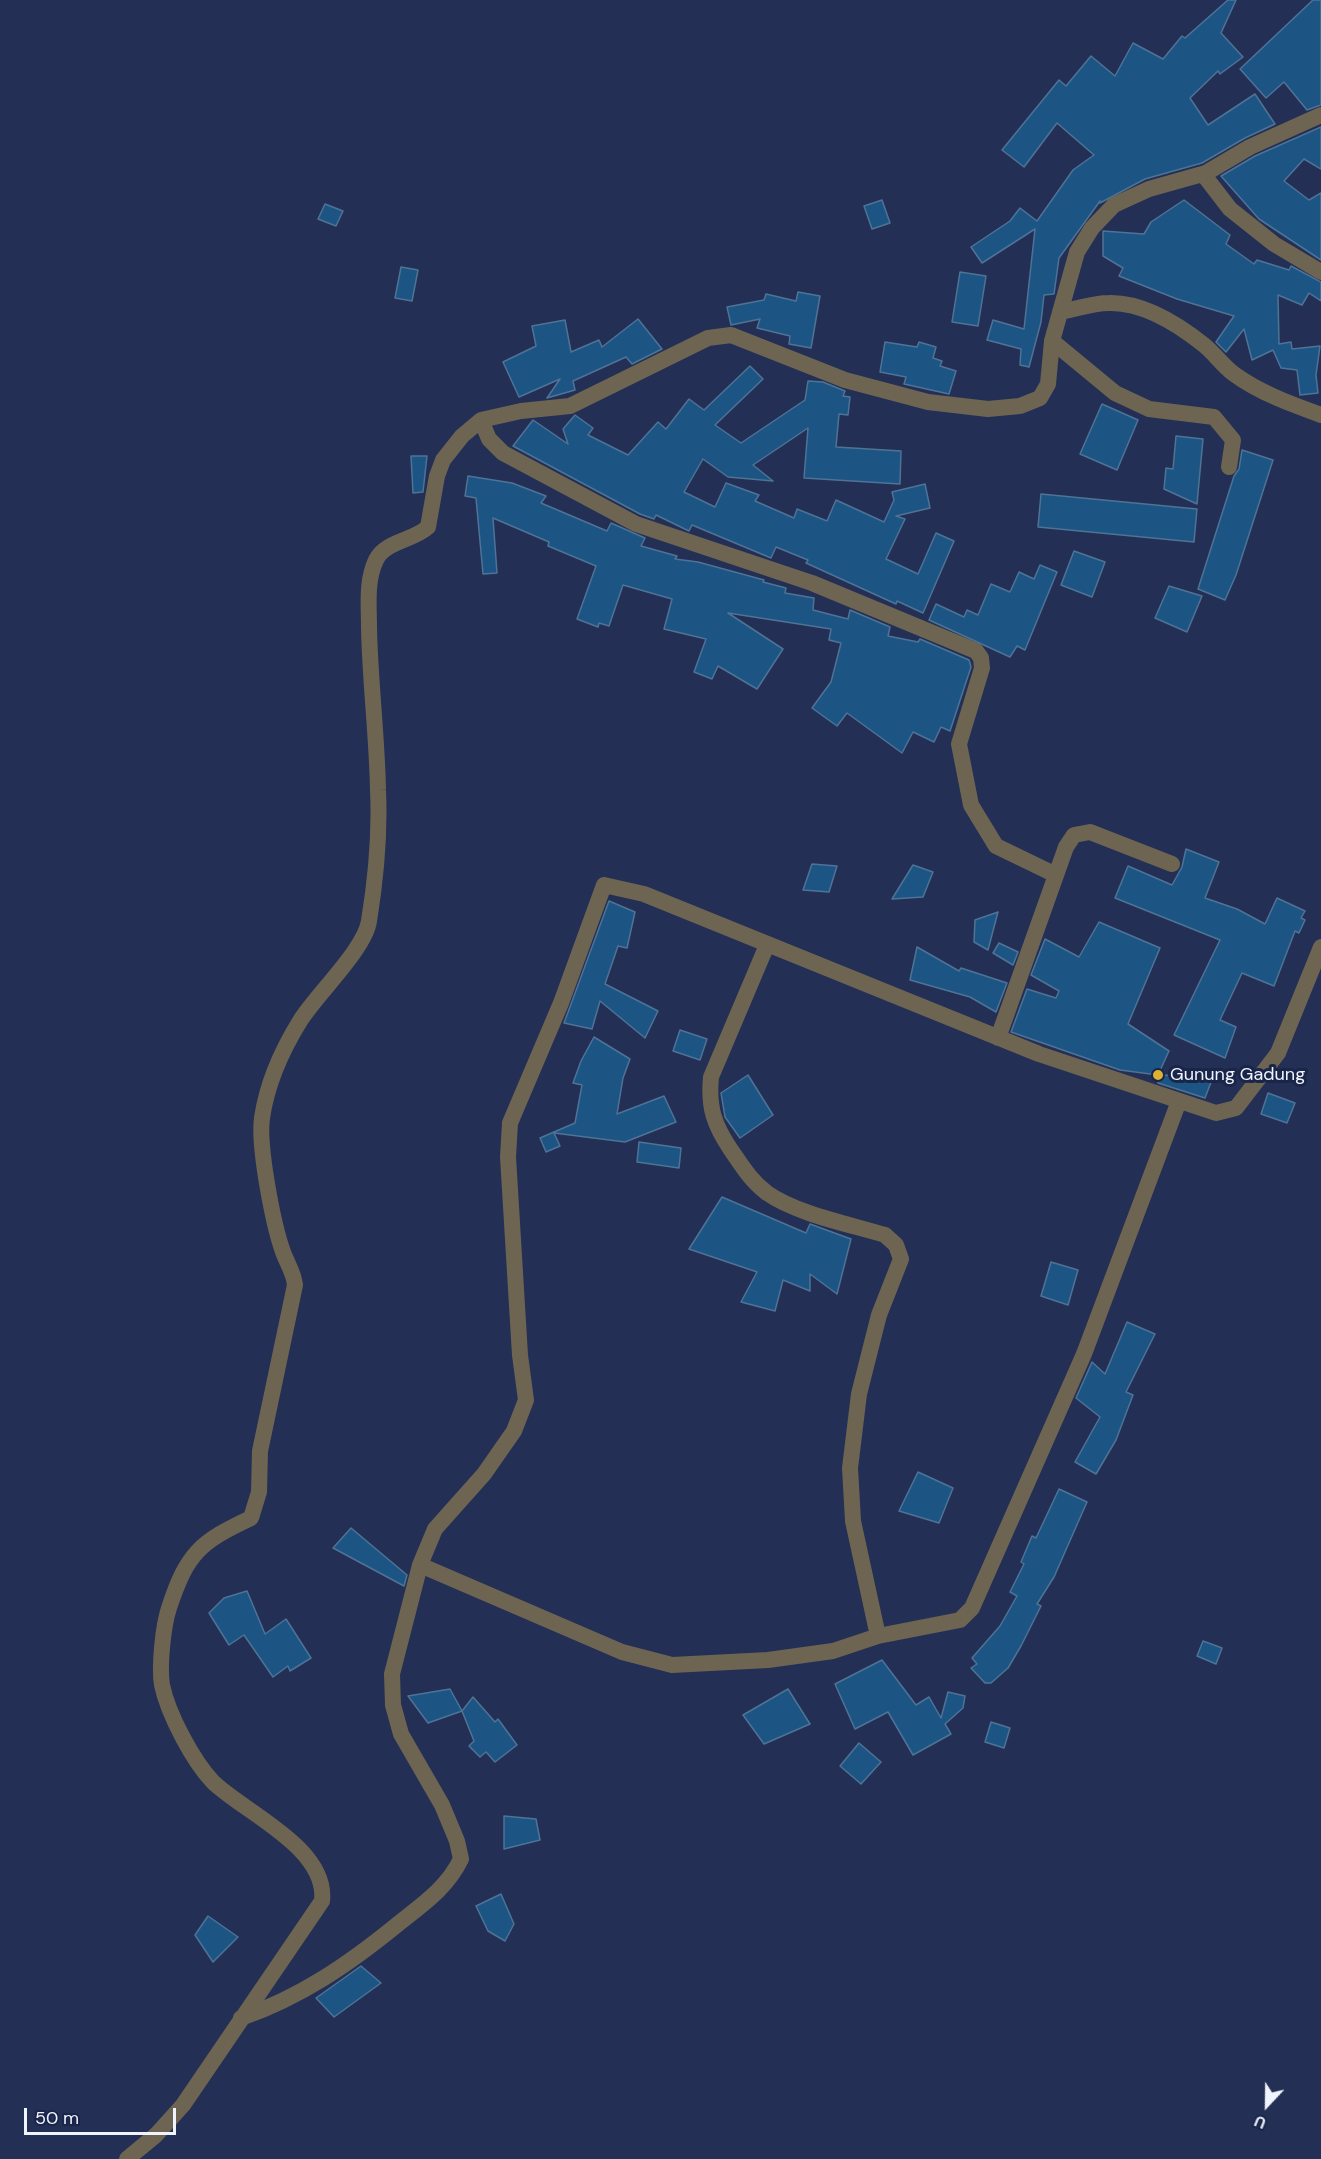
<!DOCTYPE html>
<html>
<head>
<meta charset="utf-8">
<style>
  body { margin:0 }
  #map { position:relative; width:1321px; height:2159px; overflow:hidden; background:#232f54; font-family:"DM Sans",sans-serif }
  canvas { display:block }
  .north { position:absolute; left:1237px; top:2075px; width:60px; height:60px; -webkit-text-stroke:4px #192549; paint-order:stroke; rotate:202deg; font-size:16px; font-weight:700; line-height:24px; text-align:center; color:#f0f4fe }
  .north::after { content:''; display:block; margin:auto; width:21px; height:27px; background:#f0f4fe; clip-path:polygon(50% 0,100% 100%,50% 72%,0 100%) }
  .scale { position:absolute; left:24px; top:2108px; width:152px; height:27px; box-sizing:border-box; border:3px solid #f0f4fe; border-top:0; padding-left:8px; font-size:18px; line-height:21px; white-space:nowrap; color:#f0f4fe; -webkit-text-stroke:4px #192549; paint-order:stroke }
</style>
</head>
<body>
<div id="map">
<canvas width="1321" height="2159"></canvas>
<div class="north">U</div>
<div class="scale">50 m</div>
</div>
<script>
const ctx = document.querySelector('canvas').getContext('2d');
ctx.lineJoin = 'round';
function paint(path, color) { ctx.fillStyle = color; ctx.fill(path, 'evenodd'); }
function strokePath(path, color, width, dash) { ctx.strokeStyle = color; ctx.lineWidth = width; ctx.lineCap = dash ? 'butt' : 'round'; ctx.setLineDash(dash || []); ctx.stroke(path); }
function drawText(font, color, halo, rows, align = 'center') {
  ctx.font = font + ' "DM Sans",sans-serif'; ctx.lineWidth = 6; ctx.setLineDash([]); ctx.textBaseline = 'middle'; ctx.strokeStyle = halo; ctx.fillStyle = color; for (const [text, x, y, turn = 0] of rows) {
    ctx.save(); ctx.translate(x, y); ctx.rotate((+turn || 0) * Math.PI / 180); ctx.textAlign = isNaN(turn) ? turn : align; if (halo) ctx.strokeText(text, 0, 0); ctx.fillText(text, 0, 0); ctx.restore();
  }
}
const building = new Path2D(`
  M 1228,0 L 1236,0 L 1221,33 L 1243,57 L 1220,74 L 1218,71 L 1190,98 L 1208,125 L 1255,94 L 1275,124 L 1245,138 L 1202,163 L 1145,179 L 1100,203 L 1100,201 L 1059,258 L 1054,294 L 1044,295 L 1041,322 L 1029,367 L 1020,365 L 1021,349 L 987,340 L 993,320 L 1024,329 L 1035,229 L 982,263 L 971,247 L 1010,221 L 1020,208 L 1037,221 L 1073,170 L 1094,155 L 1057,123 L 1024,167 L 1002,150 L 1059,80 L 1066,86 L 1091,56 L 1115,76 L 1133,43 L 1163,59 L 1182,36 L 1185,38 Z
  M 1313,0 L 1321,0 L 1321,105 L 1307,110 L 1284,82 L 1266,98 L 1240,69 Z
  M 1321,127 L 1321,169 L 1304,159 L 1284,181 L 1309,200 L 1321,193 L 1321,260 L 1259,219 L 1221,176 L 1255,156 Z
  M 882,200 L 890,223 L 872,229 L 864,206 Z
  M 1184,200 L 1230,235 L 1226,244 L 1254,264 L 1257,260 L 1289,270 L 1291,266 L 1321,282 L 1321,301 L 1309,293 L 1302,305 L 1278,295 L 1279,344 L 1291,342 L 1292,349 L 1320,346 L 1316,375 L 1318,393 L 1300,395 L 1297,370 L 1281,368 L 1273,350 L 1252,360 L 1244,329 L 1226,352 L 1216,342 L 1234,316 L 1177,299 L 1119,276 L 1123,268 L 1103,256 L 1103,231 L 1144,234 L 1151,222 Z
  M 325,204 L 343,211 L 336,226 L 318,219 Z
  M 401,267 L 418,270 L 412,301 L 395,298 Z
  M 960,272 L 986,276 L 978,326 L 952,322 Z
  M 798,292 L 820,296 L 811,348 L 789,344 L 790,336 L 757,328 L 760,319 L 731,325 L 727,307 L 764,300 L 766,294 L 796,301 Z
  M 638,319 L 662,349 L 632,364 L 626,357 L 573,381 L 575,390 L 547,398 L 560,379 L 519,397 L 503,362 L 536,346 L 532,326 L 565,320 L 571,352 L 599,340 L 602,347 Z
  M 885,342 L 917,347 L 919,342 L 936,347 L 933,358 L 942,361 L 940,366 L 956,371 L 949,394 L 904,384 L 906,377 L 880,372 Z
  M 750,366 L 763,379 L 715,425 L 741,443 L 805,400 L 808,381 L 823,382 L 845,391 L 843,396 L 850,397 L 848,415 L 839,414 L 836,447 L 901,451 L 900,484 L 804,478 L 808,428 L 753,465 L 773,481 L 728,477 L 703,459 L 684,492 L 715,507 L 726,483 L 759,495 L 755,501 L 794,518 L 797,509 L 827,521 L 836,500 L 884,522 L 894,500 L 892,492 L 925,484 L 930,508 L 896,516 L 905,519 L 886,559 L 918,574 L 936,533 L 954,541 L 923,613 L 897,601 L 896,604 L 806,563 L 808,560 L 776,547 L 771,558 L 692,525 L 689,531 L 656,515 L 654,519 L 640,514 L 513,446 L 533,420 L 568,444 L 563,429 L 575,415 L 593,428 L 588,435 L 628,455 L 658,422 L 666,429 L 689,399 L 704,410 Z
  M 1102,404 L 1138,420 L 1117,470 L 1080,454 Z
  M 1176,436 L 1203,439 L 1197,504 L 1164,489 L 1166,468 L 1173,469 Z
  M 1242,450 L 1273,460 L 1236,575 L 1225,600 L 1198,589 L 1234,476 L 1239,469 Z
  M 411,456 L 427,456 L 423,492 L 413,493 Z
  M 468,476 L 512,483 L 546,496 L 541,503 L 607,531 L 611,523 L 645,538 L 641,546 L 677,556 L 675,559 L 698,562 L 764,580 L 763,582 L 786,588 L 785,593 L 814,598 L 813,610 L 848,619 L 850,610 L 890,627 L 888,636 L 918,642 L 920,639 L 969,660 L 971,667 L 950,731 L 941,727 L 934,742 L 913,732 L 902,753 L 847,713 L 837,726 L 812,708 L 831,682 L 841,643 L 829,640 L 831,629 L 728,613 L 783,649 L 757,689 L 718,666 L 712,679 L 694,672 L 706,639 L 664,629 L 672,599 L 623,585 L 609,626 L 599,623 L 598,627 L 577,619 L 596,566 L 548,546 L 549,542 L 493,518 L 497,573 L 483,574 L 476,498 L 465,496 Z
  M 1041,494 L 1197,509 L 1194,542 L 1038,527 Z
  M 1074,551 L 1105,562 L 1092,597 L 1061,585 Z
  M 1040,565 L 1057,572 L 1025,650 L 1017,646 L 1010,657 L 929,620 L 936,604 L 964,617 L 967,610 L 978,615 L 991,584 L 1010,592 L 1019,572 L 1034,579 Z
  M 1169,586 L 1202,596 L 1187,632 L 1155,618 Z
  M 1186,849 L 1219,862 L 1205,898 L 1237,909 L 1265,924 L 1277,898 L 1305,911 L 1301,918 L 1305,920 L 1299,933 L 1295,931 L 1274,986 L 1242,973 L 1220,1020 L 1236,1027 L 1225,1058 L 1174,1035 L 1220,940 L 1115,898 L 1128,866 L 1172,885 L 1182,867 Z
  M 812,864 L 837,866 L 829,892 L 803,890 Z
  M 913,865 L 933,872 L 923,897 L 892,899 Z
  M 609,901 L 635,912 L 627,948 L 618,946 L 605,984 L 658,1011 L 645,1038 L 600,1001 L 592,1029 L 564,1023 Z
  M 998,912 L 988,950 L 974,942 L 975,920 Z
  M 1099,922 L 1160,948 L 1128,1024 L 1169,1051 L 1158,1075 L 1120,1070 L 1011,1032 L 1027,989 L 1056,998 L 1059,991 L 1031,975 L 1045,939 L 1079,957 Z
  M 999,943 L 1018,952 L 1013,965 L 993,953 Z
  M 917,947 L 959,971 L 961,968 L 1007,983 L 996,1012 L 970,997 L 910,980 Z
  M 680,1030 L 707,1039 L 700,1060 L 673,1051 Z
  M 594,1037 L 630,1059 L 623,1078 L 617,1114 L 664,1096 L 676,1122 L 625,1142 L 554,1133 L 560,1146 L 546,1152 L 540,1138 L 575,1123 L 582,1085 L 573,1083 L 581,1061 Z
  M 748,1075 L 773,1115 L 740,1138 L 725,1117 L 721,1093 Z
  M 1158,1075 L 1213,1077 L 1205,1098 L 1158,1083 Z
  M 1268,1093 L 1295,1103 L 1287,1123 L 1261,1114 Z
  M 639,1142 L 681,1148 L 679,1168 L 637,1162 Z
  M 722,1197 L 806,1233 L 810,1224 L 851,1239 L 837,1294 L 810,1274 L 810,1291 L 783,1280 L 775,1311 L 741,1302 L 757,1272 L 689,1249 Z
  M 1051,1262 L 1078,1270 L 1068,1305 L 1041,1296 Z
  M 1127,1322 L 1155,1334 L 1126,1392 L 1133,1395 L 1116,1440 L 1096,1474 L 1075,1462 L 1100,1417 L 1076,1398 L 1092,1362 L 1105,1374 Z
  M 918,1472 L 953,1488 L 939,1523 L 899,1511 Z
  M 1059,1489 L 1087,1502 L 1054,1577 L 1037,1604 L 1041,1606 L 1021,1646 L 1008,1668 L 991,1683 L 985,1683 L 971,1668 L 977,1664 L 972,1658 L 1000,1626 L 1017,1596 L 1010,1592 L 1024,1564 L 1021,1562 L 1032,1536 L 1036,1538 Z
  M 351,1528 L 407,1575 L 404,1586 L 333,1548 Z
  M 247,1591 L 265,1634 L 286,1619 L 311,1658 L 290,1671 L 288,1666 L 273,1677 L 244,1635 L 229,1645 L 209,1613 L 224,1598 Z
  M 1203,1641 L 1222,1648 L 1216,1664 L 1197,1656 Z
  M 882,1660 L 916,1705 L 929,1697 L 941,1718 L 948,1692 L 965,1696 L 963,1708 L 945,1724 L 951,1734 L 913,1755 L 888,1712 L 855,1729 L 835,1684 Z
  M 450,1689 L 462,1711 L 428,1723 L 408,1696 Z
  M 788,1689 L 810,1724 L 764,1744 L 743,1715 Z
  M 473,1697 L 495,1722 L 498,1719 L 517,1745 L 495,1762 L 486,1752 L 480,1757 L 469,1746 L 474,1741 L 462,1711 Z
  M 991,1722 L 1010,1728 L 1004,1748 L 985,1742 Z
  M 859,1743 L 881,1762 L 861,1784 L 840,1766 Z
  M 504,1816 L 536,1819 L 540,1840 L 504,1849 Z
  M 501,1894 L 514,1924 L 505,1941 L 488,1931 L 476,1906 Z
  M 208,1916 L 238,1937 L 213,1962 L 195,1935 Z
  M 361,1966 L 381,1983 L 334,2017 L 316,1998 Z`);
const minor = new Path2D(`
  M 1203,174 L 1230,209 L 1274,244 L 1321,272
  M 1060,312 C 1076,309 1093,303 1109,303 C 1143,302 1179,325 1204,345 C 1215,354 1223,366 1234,374 C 1260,393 1291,404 1321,415
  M 1052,341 L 1115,393 L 1149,409 L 1214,417 L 1233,440 L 1229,467
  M 481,420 L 489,439 L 503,453 L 636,524 L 812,583 L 976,651 L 981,658 L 982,668 L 959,744 L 971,805 L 996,846 L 1056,875
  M 767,945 L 711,1077 C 708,1107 714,1125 731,1150 C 742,1166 751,1181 767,1193 C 797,1214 849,1224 885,1235 L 896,1245 L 901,1259 L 879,1315 L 859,1394 L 850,1468 L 853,1521 L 878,1636
  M 998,1038 L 1066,847 L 1074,835 L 1090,832 L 1172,864
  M 420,1565 L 622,1652 L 672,1665 L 768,1660 L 833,1651 L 878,1636 L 960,1620 L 972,1608 L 1084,1354 L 1179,1101
  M 241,2018 C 301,1997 349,1964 398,1924 C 423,1904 447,1888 461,1859 L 457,1841 L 442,1805 L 401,1734 L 393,1705 L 392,1674 L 420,1565 L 435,1529 L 484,1474 L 514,1431 L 526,1400 L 520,1355 L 508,1157 L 510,1123 L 561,1003 L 604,885 L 644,894 L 1039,1054 L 1216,1113 L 1236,1108 L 1278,1053 L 1321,947
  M 127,2159 L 156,2135 L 183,2105 L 322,1901 C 328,1848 245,1813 213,1782 C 193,1761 168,1714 162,1685 C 159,1667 163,1626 169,1608 C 187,1553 200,1542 251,1518 L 259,1492 L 260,1451 L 295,1285 C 294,1273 287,1263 283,1252 C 273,1224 258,1146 262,1118 C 267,1084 282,1050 300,1021 C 316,995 365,949 369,921 C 376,878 380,833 378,790 C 377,735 370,682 369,627 C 369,605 366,581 376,560 C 385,541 413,541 428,527 L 437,476 L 443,460 L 462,436 L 481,420 L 521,411 L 570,406 L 708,338 L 731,335 L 845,380 L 928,402 L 988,409 L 1020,406 L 1040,398 L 1048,384 L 1052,341 L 1077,252 L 1092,228 L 1114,205 L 1149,189 L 1206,173 L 1250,147 L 1321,115`);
const markers = [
  [1158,1075,6,"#deb133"]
];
const poiNames = [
  ["Gunung Gadung",1170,1075]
];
paint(building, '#1c5584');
strokePath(building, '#4f7396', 1.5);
strokePath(minor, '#6d6552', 16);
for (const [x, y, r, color] of markers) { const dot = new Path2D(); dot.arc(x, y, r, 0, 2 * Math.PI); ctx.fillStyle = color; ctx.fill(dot); strokePath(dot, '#192549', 2); }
drawText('18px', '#f0f4fe', '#192549', poiNames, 'left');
</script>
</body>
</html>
